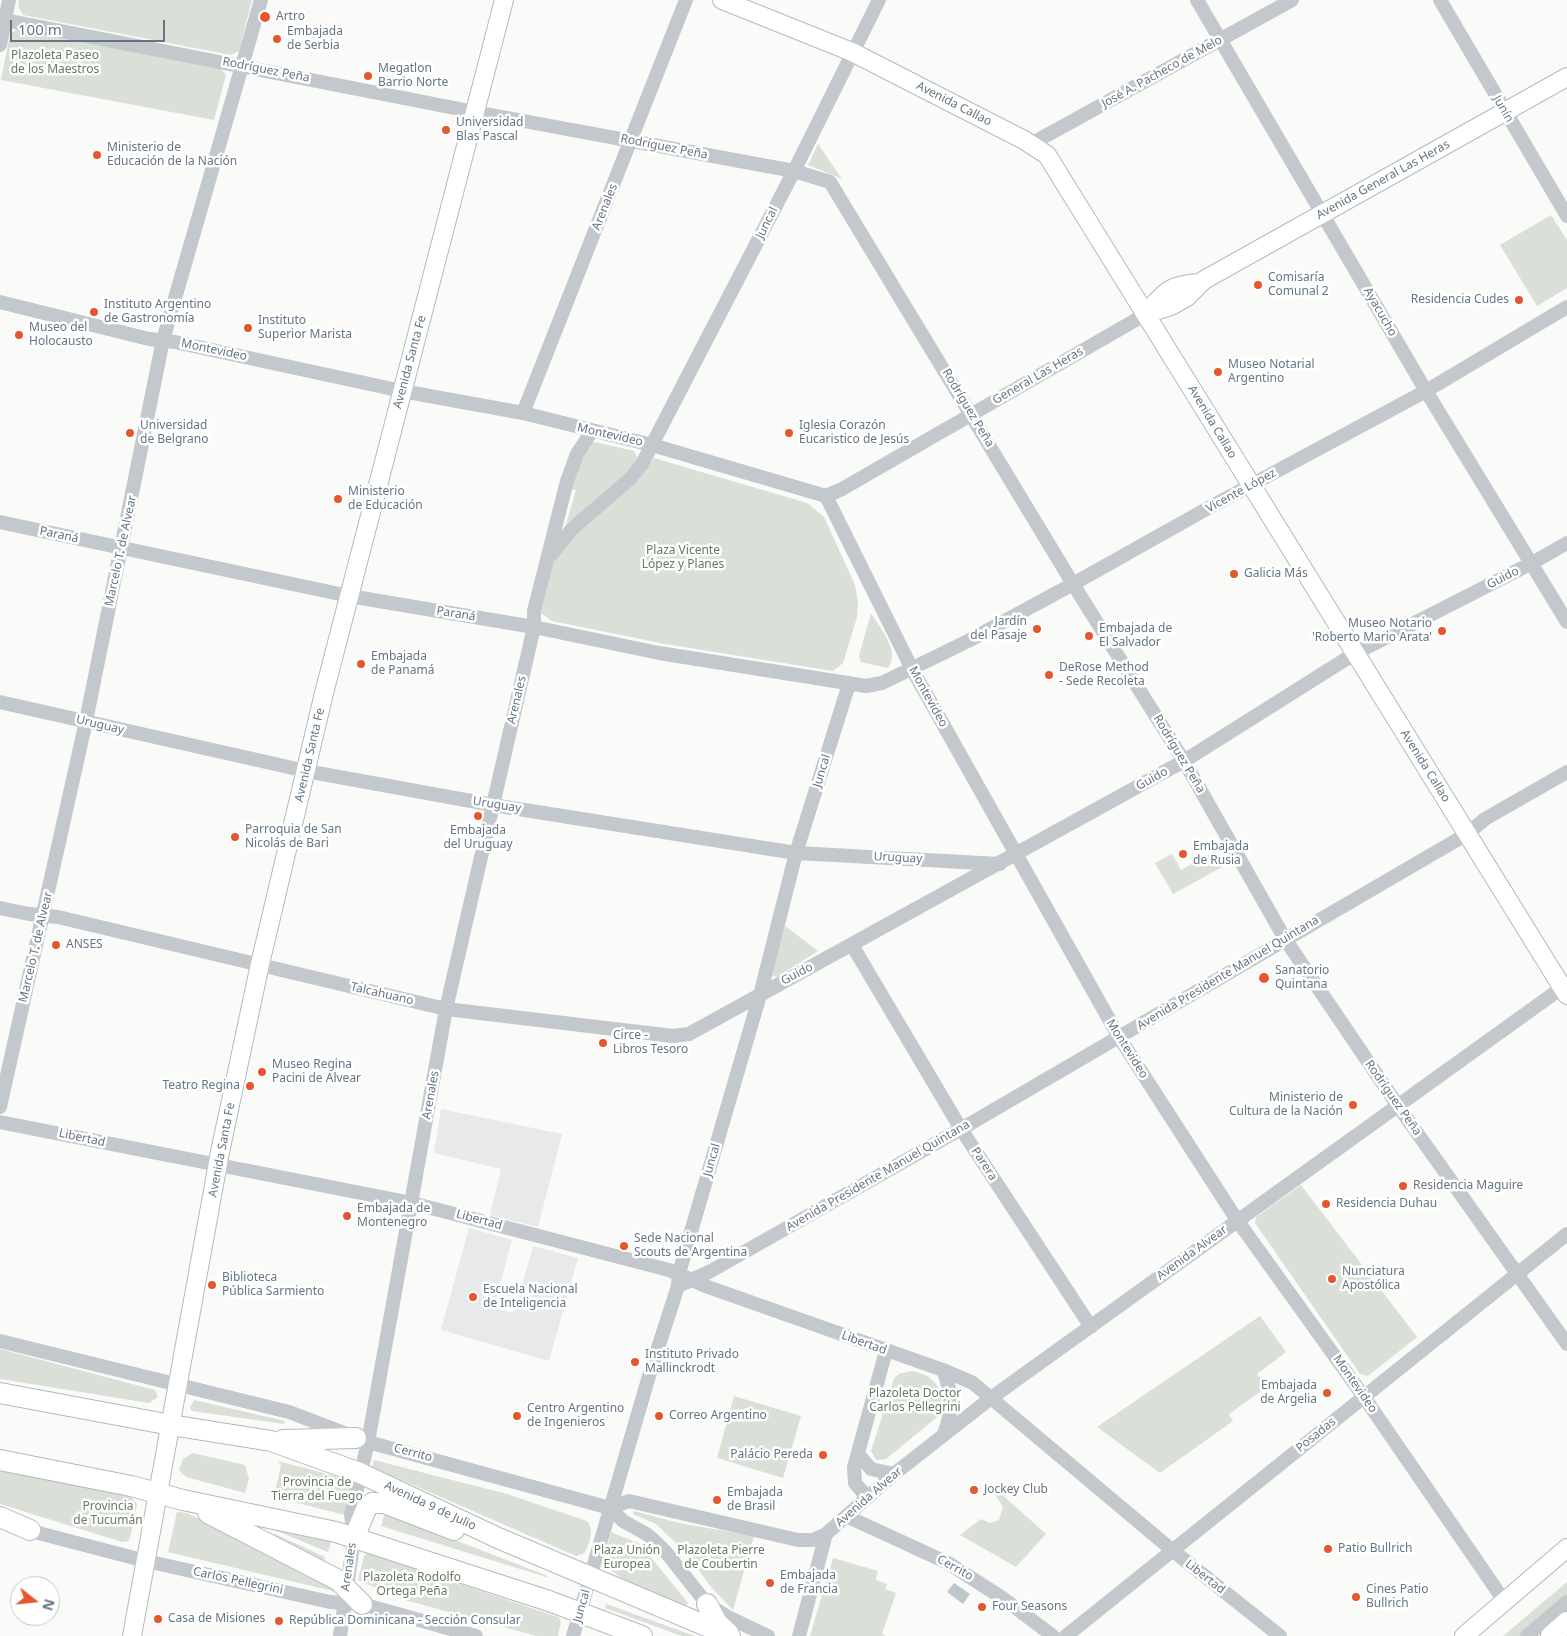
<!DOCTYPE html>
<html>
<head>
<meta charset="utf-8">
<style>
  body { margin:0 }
  #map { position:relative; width:1567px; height:1636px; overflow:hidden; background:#fafaf8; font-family:"Noto Sans",sans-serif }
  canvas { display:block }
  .north { position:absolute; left:10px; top:1576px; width:50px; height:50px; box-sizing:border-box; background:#fff; border:1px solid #c1c8cd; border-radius:50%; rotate:106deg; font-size:14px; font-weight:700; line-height:20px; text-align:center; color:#657683 }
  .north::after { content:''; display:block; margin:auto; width:18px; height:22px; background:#e4572e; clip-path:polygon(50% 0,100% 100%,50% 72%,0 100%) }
  .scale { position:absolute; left:10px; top:20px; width:155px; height:22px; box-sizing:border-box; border:2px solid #657683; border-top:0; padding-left:6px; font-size:15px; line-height:18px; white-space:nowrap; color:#657683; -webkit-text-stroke:4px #fff; paint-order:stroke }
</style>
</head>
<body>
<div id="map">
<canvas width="1567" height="1636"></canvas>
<div class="north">N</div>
<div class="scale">100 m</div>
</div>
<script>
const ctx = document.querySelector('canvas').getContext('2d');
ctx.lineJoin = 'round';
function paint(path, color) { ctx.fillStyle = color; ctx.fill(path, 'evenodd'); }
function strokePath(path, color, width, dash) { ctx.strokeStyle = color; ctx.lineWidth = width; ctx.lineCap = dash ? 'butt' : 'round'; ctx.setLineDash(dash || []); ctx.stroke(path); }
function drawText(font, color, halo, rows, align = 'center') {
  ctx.font = font + ' "Noto Sans",sans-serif'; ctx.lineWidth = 5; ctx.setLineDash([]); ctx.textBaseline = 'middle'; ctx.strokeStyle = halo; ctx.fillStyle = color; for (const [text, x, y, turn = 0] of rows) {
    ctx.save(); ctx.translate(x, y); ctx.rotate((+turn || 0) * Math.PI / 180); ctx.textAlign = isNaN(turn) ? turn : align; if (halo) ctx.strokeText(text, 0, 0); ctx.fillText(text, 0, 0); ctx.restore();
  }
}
const built = new Path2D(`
  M 441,1109 L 562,1134 L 538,1227 L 490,1215 L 501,1169 L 434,1153 Z
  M 469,1228 L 512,1240 L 494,1308 L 514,1313 L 533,1246 L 578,1258 L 549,1361 L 441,1330 Z`);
const green = new Path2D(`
  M 19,0 L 252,0 L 239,51 L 231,55 L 23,15 L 18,6 Z
  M 17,29 L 220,68 L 226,75 L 214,120 L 1,80 L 10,34 Z
  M 818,144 L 842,179 L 808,165 Z
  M 1551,215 L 1567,240 L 1567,288 L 1537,306 L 1500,245 Z
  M 595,442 L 634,451 L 637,457 C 624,488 593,506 566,524 L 576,490 L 569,489 L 589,443 Z
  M 654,458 L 807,503 L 824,517 L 855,585 L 858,602 L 857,617 L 843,663 L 833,671 L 665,644 L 552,621 L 541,613 L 553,562 L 571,538 L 638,481 Z
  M 871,613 C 880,628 901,652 888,668 L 861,662 L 859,656 Z
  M 1215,851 L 1224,866 L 1173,894 L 1155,863 L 1172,854 L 1181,870 Z
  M 785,926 L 818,951 L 777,977 L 773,976 L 772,972 Z
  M 1301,1185 L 1417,1337 L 1368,1376 L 1360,1374 L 1255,1223 L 1256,1217 Z
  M 1260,1316 L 1286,1352 L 1257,1374 L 1267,1387 L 1229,1414 L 1233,1421 L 1160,1473 L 1097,1427 Z
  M 0,1349 L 155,1390 L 158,1397 L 149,1403 L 0,1379 Z
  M 911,1371 C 936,1374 949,1395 937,1417 L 886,1459 L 876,1460 L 871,1451 L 894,1379 L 899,1374 Z
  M 734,1396 L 801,1416 L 783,1478 L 717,1458 Z
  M 194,1400 L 285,1421 L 284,1424 L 192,1411 L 190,1408 Z
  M 193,1453 L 245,1465 L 249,1479 L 245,1493 L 186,1477 L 179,1470 L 183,1459 Z
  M 374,1460 L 507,1494 L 587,1521 C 595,1532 589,1542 585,1553 L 576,1556 L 372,1467 Z
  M 278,1461 L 350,1480 L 352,1485 L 345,1515 L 274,1497 L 281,1465 Z
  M 0,1470 L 121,1493 L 131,1497 L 137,1504 L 130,1538 L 128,1541 L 122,1542 L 0,1504 Z
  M 998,1491 L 1046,1534 L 1016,1567 L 960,1535 L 981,1519 L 990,1523 L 999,1520 L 1003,1507 L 996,1496 Z
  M 634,1511 L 679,1523 L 754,1536 L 733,1610 L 711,1587 L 687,1554 L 656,1524 L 633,1514 Z
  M 177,1512 L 187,1513 L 336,1588 L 337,1592 L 168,1552 Z
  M 385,1513 L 548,1576 L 546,1577 L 381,1526 Z
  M 272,1529 L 331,1542 L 328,1552 Z
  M 611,1532 L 640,1544 L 688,1603 L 685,1607 C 664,1599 612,1582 604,1559 Z
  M 275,1534 L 325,1557 L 324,1563 L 273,1535 Z
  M 368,1553 L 558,1617 L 561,1621 L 558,1636 L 537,1636 L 401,1599 L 358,1580 L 364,1556 Z
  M 833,1558 L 878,1571 L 876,1580 L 887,1584 L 885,1589 L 896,1593 L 882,1634 L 886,1636 L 810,1636 Z
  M 1567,1582 L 1567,1597 L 1521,1636 L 1503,1636 Z
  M 606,1604 L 695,1636 L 682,1636 L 605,1608 Z`);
const water = new Path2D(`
  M 954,1583 L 970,1594 L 963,1604 L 947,1592 Z`);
const minor = new Path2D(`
  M 1197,0 L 1426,391 L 1567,622
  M 1440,0 L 1567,216
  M 0,19 L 475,112 L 794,171 L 830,182 L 1073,584 L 1184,761 L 1285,939 L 1398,1106 L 1567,1344
  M 0,45 L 9,0
  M 1031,144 L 1292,0
  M 0,302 L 149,339 L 175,342 L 402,391 L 523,413 L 652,445 L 826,496 L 912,669 L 1119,1037 L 1237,1220 L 1364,1397 L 1505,1602
  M 523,413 L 686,0
  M 826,496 L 842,489 L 1146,314
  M 0,522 L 349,596 L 534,627 L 659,653 L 866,686 L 882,683 L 968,641 L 1073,584 L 1210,507 L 1426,391 L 1567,307
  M 550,556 L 572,529 L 631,478 L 642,464 L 794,171 L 879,0
  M 0,702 L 306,771 L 493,805 L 796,853 L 1000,864
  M 0,908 L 29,914 L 58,917 L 446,1009 L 673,1036 L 689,1034 L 1184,761 L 1354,654 L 1532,563 L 1567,543
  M 852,945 L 961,1129 L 1091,1327
  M 0,1107 L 86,721 L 163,340 L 261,0
  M 0,1122 L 412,1203 L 669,1270 L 708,1287 L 943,1370 L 973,1383 L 1172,1550 L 1280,1636
  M 678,1286 L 709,1272 L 961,1129 L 1467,834 L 1485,819 L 1567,772
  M 0,1341 L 289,1412 L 368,1442 L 610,1508 L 629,1501 L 798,1540 L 813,1540 L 826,1534 L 894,1474 L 991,1398 L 1563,987
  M 943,1370 C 953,1394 953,1411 944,1434
  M 858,1454 L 871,1469 L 894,1474
  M 867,1497 L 855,1483 L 854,1467 L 886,1351
  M 610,1508 L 623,1521 L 648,1535 L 665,1551 L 707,1604 L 728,1617 L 768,1636
  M 846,1516 L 948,1563 L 1004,1599 L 1053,1636
  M 23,1529 L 146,1561 L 330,1602 L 362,1604 L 476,1636
  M 340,1636 L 354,1538 L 351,1515 L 368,1442 L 446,1009 L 534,627 L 534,611 L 567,481 L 577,454 L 592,431
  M 573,1636 L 649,1376 L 678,1286 L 679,1273 L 760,995 L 796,853 L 849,684
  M 799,1636 L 826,1534
  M 1066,1636 L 1567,1234
  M 1527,1636 L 1567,1602`);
const major = new Path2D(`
  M 722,0 L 852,52 L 1024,140 L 1047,155 L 1567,995
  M 1146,313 C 1166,291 1169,285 1199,283
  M 1146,314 L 1171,306 L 1187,297 L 1204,280 L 1567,77
  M 132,1636 L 220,1152 L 260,964 L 324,693 L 504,0
  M 1464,1636 L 1567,1548`);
const highway = new Path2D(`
  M 0,1393 L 171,1425 L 271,1441 L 360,1473 L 498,1538 L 730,1636
  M 283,1440 L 356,1438
  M 0,1460 L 131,1486 L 183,1500 L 336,1532 L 549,1601 L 642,1636
  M 208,1513 L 338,1580 L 362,1604
  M 0,1517 L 30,1530
  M 354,1538 L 367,1507 L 372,1503 L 384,1503 L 454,1530
  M 707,1604 L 717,1623 L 728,1633
  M 1551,1636 L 1567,1622`);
const markers = [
  [265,17,6,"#e4572e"],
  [277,39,5,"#e4572e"],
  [368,76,5,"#e4572e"],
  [446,130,5,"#e4572e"],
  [97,155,5,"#e4572e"],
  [1258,285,5,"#e4572e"],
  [1519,300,5,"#e4572e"],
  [94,312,5,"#e4572e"],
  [248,328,5,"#e4572e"],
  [19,335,5,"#e4572e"],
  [1218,372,5,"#e4572e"],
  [130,433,5,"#e4572e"],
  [789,433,5,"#e4572e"],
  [338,499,5,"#e4572e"],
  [1234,574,5,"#e4572e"],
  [1037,629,5,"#e4572e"],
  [1442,631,5,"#e4572e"],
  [1089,636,5,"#e4572e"],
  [361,664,5,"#e4572e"],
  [1049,675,5,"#e4572e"],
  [478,816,5,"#e4572e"],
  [235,837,5,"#e4572e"],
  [1183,854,5,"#e4572e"],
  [56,945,5,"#e4572e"],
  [1264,978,6,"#e4572e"],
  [603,1043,5,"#e4572e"],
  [262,1072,5,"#e4572e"],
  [250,1086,5,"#e4572e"],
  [1353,1105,5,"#e4572e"],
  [1403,1186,5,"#e4572e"],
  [1326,1204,5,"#e4572e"],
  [347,1216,5,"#e4572e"],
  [624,1246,5,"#e4572e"],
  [1332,1279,5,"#e4572e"],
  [212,1285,5,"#e4572e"],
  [473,1297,5,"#e4572e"],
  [635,1362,5,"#e4572e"],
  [1327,1393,5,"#e4572e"],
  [517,1416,5,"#e4572e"],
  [659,1416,5,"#e4572e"],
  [823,1455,5,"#e4572e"],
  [974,1490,5,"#e4572e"],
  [717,1500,5,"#e4572e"],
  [1328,1549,5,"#e4572e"],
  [770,1583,5,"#e4572e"],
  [1356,1597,5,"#e4572e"],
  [982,1607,5,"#e4572e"],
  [158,1619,5,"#e4572e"],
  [279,1621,5,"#e4572e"]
];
const poiNames = [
  ["Artro",276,17],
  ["Embajada",287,32],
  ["de Serbia",287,46],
  ["Megatlon",378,69],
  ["Barrio Norte",378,83],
  ["Universidad",456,123],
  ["Blas Pascal",456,137],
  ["Ministerio de",107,148],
  ["Educación de la Nación",107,162],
  ["Comisaría",1268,278],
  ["Comunal 2",1268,292],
  ["Residencia Cudes",1509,300,"right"],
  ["Instituto Argentino",104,305],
  ["de Gastronomía",104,319],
  ["Instituto",258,321],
  ["Superior Marista",258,335],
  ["Museo del",29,328],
  ["Holocausto",29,342],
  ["Museo Notarial",1228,365],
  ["Argentino",1228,379],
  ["Universidad",140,426],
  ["de Belgrano",140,440],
  ["Iglesia Corazón",799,426],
  ["Eucaristico de Jesús",799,440],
  ["Ministerio",348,492],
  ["de Educación",348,506],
  ["Galicia Más",1244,574],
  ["Jardín",1027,622,"right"],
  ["del Pasaje",1027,636,"right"],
  ["Museo Notario",1432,624,"right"],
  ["'Roberto Mario Arata'",1432,638,"right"],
  ["Embajada de",1099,629],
  ["El Salvador",1099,643],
  ["Embajada",371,657],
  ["de Panamá",371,671],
  ["DeRose Method",1059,668],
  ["- Sede Recoleta",1059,682],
  ["Parroquia de San",245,830],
  ["Nicolás de Bari",245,844],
  ["Embajada",478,831,"center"],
  ["del Uruguay",478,845,"center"],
  ["Embajada",1193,847],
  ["de Rusia",1193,861],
  ["ANSES",66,945],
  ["Sanatorio",1275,971],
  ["Quintana",1275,985],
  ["Circe -",613,1036],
  ["Libros Tesoro",613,1050],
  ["Museo Regina",272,1065],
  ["Pacini de Alvear",272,1079],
  ["Teatro Regina",240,1086,"right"],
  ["Ministerio de",1343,1098,"right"],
  ["Cultura de la Nación",1343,1112,"right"],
  ["Residencia Maguire",1413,1186],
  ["Residencia Duhau",1336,1204],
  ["Embajada de",357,1209],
  ["Montenegro",357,1223],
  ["Sede Nacional",634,1239],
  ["Scouts de Argentina",634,1253],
  ["Nunciatura",1342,1272],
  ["Apostólica",1342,1286],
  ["Biblioteca",222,1278],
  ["Pública Sarmiento",222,1292],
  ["Escuela Nacional",483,1290],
  ["de Inteligencia",483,1304],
  ["Instituto Privado",645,1355],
  ["Mallinckrodt",645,1369],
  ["Embajada",1317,1386,"right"],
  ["de Argelia",1317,1400,"right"],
  ["Centro Argentino",527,1409],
  ["de Ingenieros",527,1423],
  ["Correo Argentino",669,1416],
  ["Palácio Pereda",813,1455,"right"],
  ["Jockey Club",984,1490],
  ["Embajada",727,1493],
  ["de Brasil",727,1507],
  ["Patio Bullrich",1338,1549],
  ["Embajada",780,1576],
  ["de Francia",780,1590],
  ["Cines Patio",1366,1590],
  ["Bullrich",1366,1604],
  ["Four Seasons",992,1607],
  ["Casa de Misiones",168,1619],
  ["República Dominicana - Sección Consular",289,1621]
];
const parkNames = [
  ["Plazoleta Paseo",55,56],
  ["de los Maestros",55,70],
  ["Plaza Vicente",683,551],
  ["López y Planes",683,565],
  ["Plazoleta Doctor",915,1394],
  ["Carlos Pellegrini",915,1408],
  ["Provincia de",317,1483],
  ["Tierra del Fuego",317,1497],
  ["Provincia",108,1507],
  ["de Tucumán",108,1521],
  ["Plaza Unión",627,1551],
  ["Europea",627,1565],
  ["Plazoleta Pierre",721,1551],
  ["de Coubertin",721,1565],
  ["Plazoleta Rodolfo",412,1578],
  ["Ortega Peña",412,1592]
];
const streetNames = [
  ["Rodríguez Peña",266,70,11],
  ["José A. Pacheco de Melo",1162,72,-29],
  ["Avenida Callao",954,104,27],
  ["Junín",1503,109,60],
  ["Rodríguez Peña",664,147,11],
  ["Avenida General Las Heras",1383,180,-29],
  ["Arenales",605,207,-68],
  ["Juncal",767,223,-63],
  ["Ayacucho",1380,312,60],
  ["Montevideo",214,350,12],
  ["Avenida Santa Fe",410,362,-75],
  ["General Las Heras",1038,376,-30],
  ["Rodríguez Peña",968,408,59],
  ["Avenida Callao",1212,422,59],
  ["Montevideo",610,435,13],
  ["Vicente López",1241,491,-29],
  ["Paraná",59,535,12],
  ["Marcelo T. de Alvear",121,551,-78],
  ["Guido",1503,578,-27],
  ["Paraná",456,614,9],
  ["Montevideo",928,697,61],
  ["Arenales",517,700,-77],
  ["Uruguay",100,725,13],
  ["Rodríguez Peña",1179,754,59],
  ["Avenida Santa Fe",310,755,-77],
  ["Avenida Callao",1425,766,58],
  ["Juncal",822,771,-73],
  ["Guido",1152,779,-29],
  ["Uruguay",497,805,9],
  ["Uruguay",898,858,3],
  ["Marcelo T. de Alvear",36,947,-77],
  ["Avenida Presidente Manuel Quintana",1228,973,-31],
  ["Guido",797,974,-28],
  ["Talcahuano",382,994,13],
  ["Montevideo",1127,1049,58],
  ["Arenales",431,1095,-80],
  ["Rodríguez Peña",1393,1098,55],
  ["Libertad",82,1138,12],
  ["Avenida Santa Fe",222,1150,-79],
  ["Juncal",712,1160,-74],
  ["Parera",984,1164,57],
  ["Avenida Presidente Manuel Quintana",878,1176,-30],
  ["Libertad",479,1220,15],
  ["Avenida Alvear",1192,1253,-36],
  ["Libertad",864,1343,20],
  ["Montevideo",1355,1384,55],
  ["Posadas",1316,1435,-39],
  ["Cerrito",413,1453,15],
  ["Avenida Alvear",869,1497,-41],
  ["Avenida 9 de Julio",430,1506,25],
  ["Arenales",349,1567,-82],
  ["Cerrito",955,1568,29],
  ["Libertad",1205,1577,38],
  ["Carlos Pellegrini",238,1581,12],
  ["Juncal",582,1606,-74]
];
paint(built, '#e8e9e9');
paint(green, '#dadfd7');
paint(water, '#bbc7cb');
strokePath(major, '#b5babe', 20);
strokePath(highway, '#b4b9bd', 22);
strokePath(minor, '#c3c8cc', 14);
strokePath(major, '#fff', 18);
strokePath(highway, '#fff', 20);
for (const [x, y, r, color] of markers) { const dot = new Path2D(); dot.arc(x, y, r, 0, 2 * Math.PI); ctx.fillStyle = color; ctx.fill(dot); strokePath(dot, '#fff', 2); }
drawText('12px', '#657683', '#fff', poiNames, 'left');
drawText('12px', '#687a64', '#fff', parkNames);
drawText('12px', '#657683', '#fff', streetNames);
</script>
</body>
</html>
